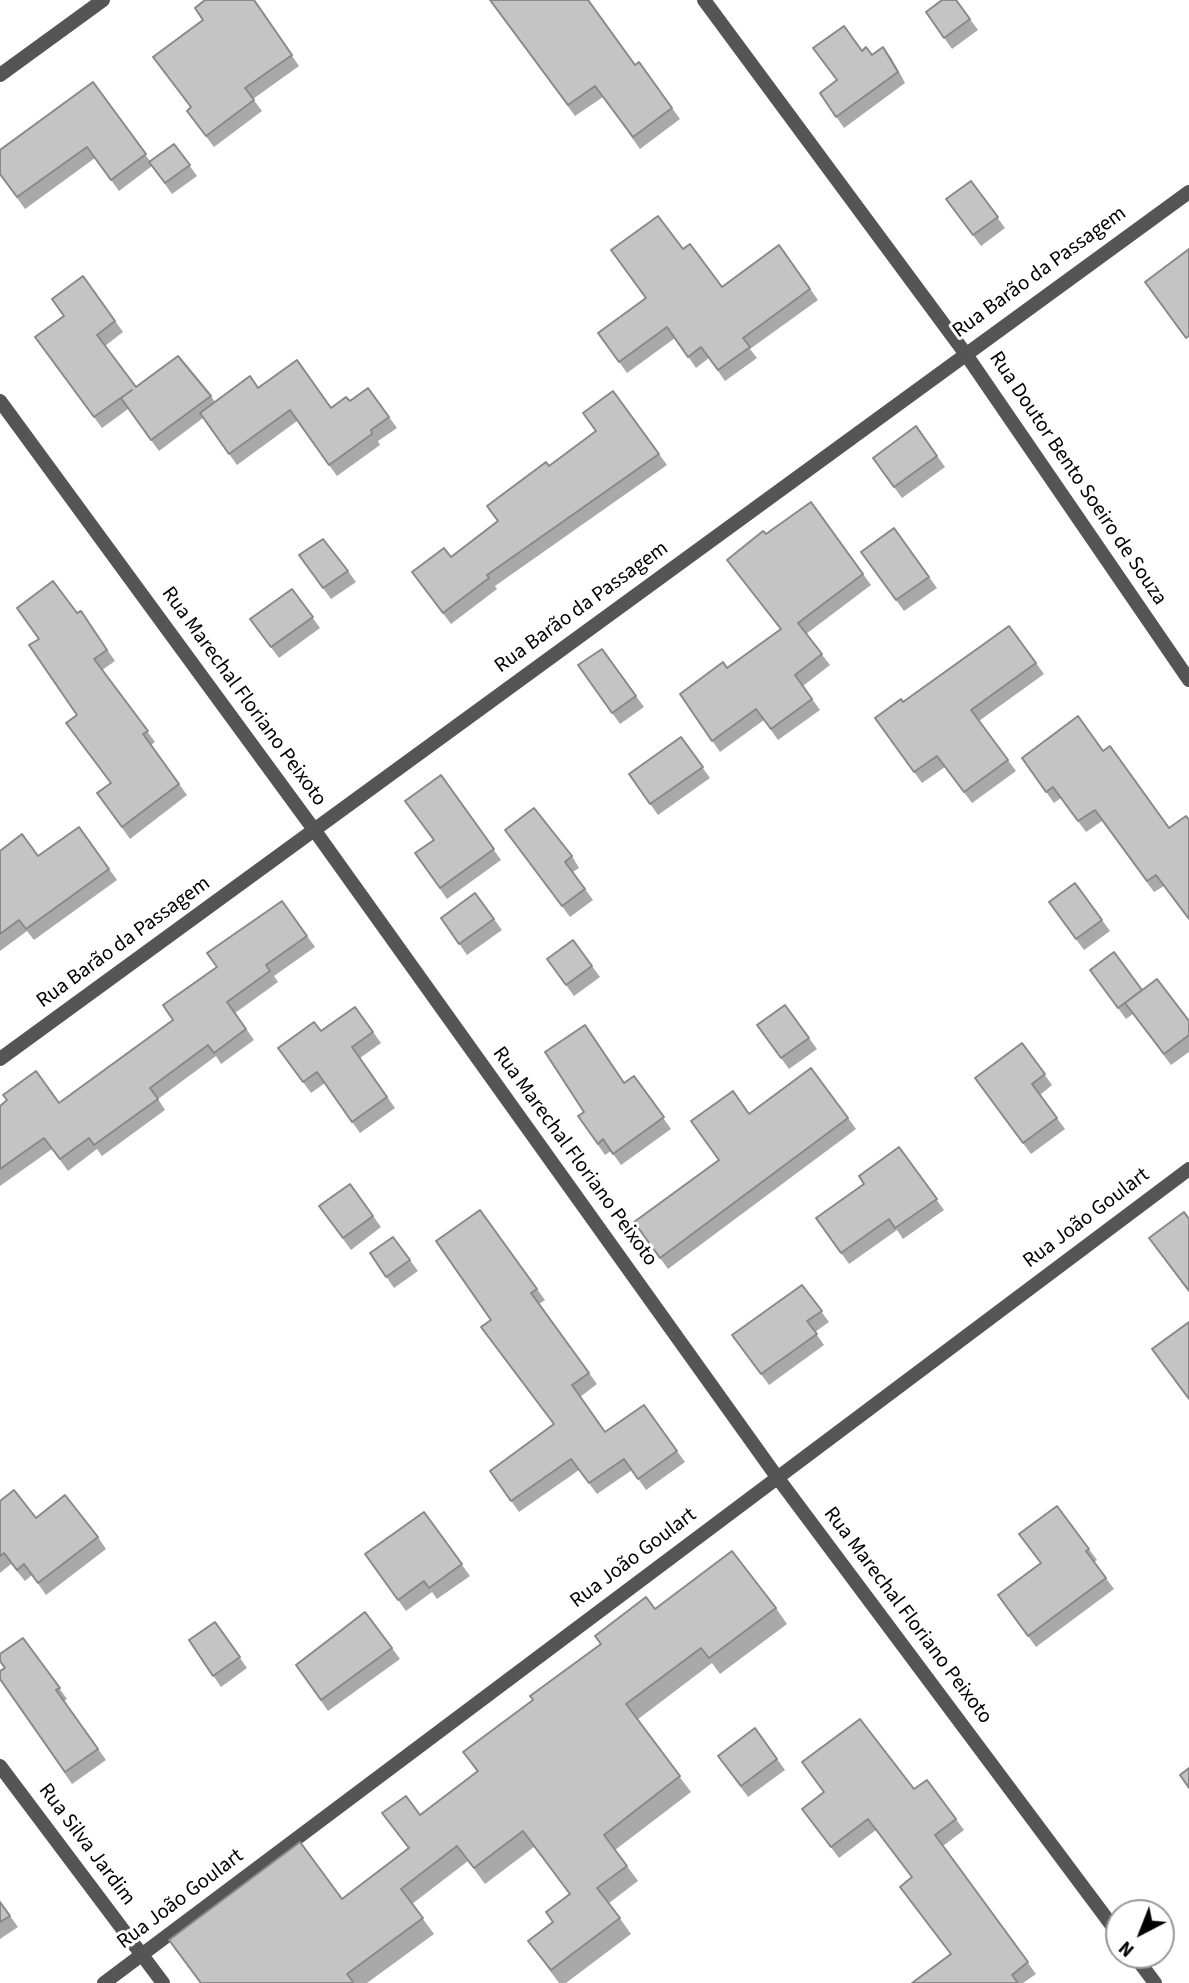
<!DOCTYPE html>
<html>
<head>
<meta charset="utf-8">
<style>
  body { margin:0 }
  #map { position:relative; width:1189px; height:1983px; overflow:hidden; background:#fff; font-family:"Source Sans 3",sans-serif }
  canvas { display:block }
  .north { position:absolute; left:1105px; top:1899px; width:70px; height:70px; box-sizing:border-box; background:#fff; border:2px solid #999; border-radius:50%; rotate:222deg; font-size:19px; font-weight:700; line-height:28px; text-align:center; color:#000 }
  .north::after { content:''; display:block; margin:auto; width:24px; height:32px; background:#000; clip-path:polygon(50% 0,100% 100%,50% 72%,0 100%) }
</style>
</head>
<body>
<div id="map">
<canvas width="1189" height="1983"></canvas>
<div class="north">N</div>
</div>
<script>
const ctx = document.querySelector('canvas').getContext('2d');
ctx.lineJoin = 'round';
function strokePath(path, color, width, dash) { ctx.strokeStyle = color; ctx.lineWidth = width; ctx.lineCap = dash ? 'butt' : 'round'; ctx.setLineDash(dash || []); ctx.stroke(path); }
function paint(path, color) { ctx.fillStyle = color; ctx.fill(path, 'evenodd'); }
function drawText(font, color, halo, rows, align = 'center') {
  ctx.font = font + ' "Source Sans 3",sans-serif'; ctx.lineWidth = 6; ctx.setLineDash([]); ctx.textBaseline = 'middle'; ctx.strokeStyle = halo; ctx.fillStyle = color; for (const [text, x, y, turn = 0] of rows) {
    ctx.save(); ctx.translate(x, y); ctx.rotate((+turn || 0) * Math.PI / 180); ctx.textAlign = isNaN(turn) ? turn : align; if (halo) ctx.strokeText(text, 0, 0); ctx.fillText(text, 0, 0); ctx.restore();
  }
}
const minor = new Path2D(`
  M 704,0 L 965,353 L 1189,680
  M 0,75 L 103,0
  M 0,401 L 315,831 L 777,1477 L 1119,1935
  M 0,1059 L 1189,192
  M 0,1766 L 142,1955
  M 1134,1955 L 1155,1983`);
const tertiary = new Path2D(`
  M 142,1955 L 163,1983
  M 104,1983 L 1189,1169`);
const wall = new Path2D(`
  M 254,0 L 299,66 L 253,99 L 262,111 L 214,147 L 195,122 L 191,108 Z
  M 490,0 L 635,65 L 639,62 L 680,119 L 640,149 L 603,97 L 575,116 Z
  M 956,0 L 978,30 L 952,49 L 926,12 Z
  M 883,47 L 891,58 L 905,83 L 844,128 L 820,93 L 837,81 L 862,51 L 872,55 Z
  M 93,82 L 150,161 L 174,144 L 197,176 L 172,194 L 152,166 L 119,191 L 95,158 L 25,209 L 0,174 Z
  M 971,181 L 1005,228 L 981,246 L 946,199 Z
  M 779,245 L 818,300 L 750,349 L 757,358 L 725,381 L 709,358 L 696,368 L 675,338 L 627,373 L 598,333 L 646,298 L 683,249 L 722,287 Z
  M 83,276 L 123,332 L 105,346 L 136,387 L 211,396 L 215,402 L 258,388 L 331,408 L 350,401 L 368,388 L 397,428 L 378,441 L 380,445 L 337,476 L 297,421 L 237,465 L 203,418 L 159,451 L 128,409 L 102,428 L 35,337 L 64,316 Z
  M 613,391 L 667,465 L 495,586 L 497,589 L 451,624 L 420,583 L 451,557 L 497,521 L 549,466 L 596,431 Z
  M 916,426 L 945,467 L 902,498 L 873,458 Z
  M 811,502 L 871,585 L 806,634 L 830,665 L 803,686 L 820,710 L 778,740 L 764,720 L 720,752 L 680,694 L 727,668 L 781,630 L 727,560 L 766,534 Z
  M 894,528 L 937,588 L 904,611 L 861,552 Z
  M 299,555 L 348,571 L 356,582 L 331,599 Z
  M 292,589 L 320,628 L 279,658 L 250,619 Z
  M 81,611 L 115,661 L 102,670 L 155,742 L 151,745 L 187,795 L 130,839 L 97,793 L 111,783 L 77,715 L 77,613 Z
  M 1009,626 L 1044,674 L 979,721 L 1016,771 L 972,803 L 945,767 L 922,783 L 875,718 L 903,702 Z
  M 578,665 L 636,696 L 644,707 L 620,724 Z
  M 1078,716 L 1164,886 L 1154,892 L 1102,821 L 1086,832 L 1061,798 L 1054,803 L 1022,758 Z
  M 681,737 L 710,778 L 658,815 L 629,774 Z
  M 441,775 L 501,860 L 447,899 L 415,853 L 433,840 Z
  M 79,827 L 117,880 L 34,940 L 27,931 L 0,951 L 0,851 L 38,856 Z
  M 505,830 L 572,856 L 579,868 L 573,872 L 593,900 L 570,917 Z
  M 1075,883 L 1110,931 L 1084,950 L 1049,902 Z
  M 282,901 L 315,947 L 274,976 L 278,982 L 235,1013 L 254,1040 L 221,1064 L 216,1056 L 158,1099 L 165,1110 L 102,1156 L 97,1149 L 68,1171 L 52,1149 L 0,1186 L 0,1106 L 59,1103 L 142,1044 L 173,1020 L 217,967 Z
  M 441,918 L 494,919 L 502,930 L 467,955 Z
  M 573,940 L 600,977 L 574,996 L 547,959 Z
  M 1090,970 L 1142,990 L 1189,1021 L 1189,1052 L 1171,1065 L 1133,1014 L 1126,1019 Z
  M 785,1005 L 817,1049 L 789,1069 L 757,1025 Z
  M 355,1007 L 381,1043 L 360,1058 L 395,1108 L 360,1133 L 325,1083 L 311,1093 L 278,1048 L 321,1031 Z
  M 1022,1043 L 1052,1085 L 1040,1095 L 1065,1129 L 1031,1154 L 975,1078 Z
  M 634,1076 L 671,1129 L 621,1165 L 611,1151 L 605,1155 L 578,1116 Z
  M 749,1114 L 848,1118 L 856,1129 L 668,1269 L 634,1222 L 719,1161 Z
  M 899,1147 L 944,1210 L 903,1239 L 897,1230 L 849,1264 L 816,1218 L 864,1184 Z
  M 350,1184 L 381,1227 L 351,1250 L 319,1206 Z
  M 480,1210 L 545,1300 L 539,1304 L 597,1384 L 580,1397 L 605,1432 L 644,1405 L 685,1462 L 646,1490 L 632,1470 L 597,1494 L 579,1470 L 519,1512 L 490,1471 L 554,1425 L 491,1320 Z
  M 393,1237 L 418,1271 L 394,1288 L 370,1253 Z
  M 802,1285 L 829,1322 L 815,1332 L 824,1345 L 769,1385 L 732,1335 Z
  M 0,1501 L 36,1518 L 98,1537 L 106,1549 L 46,1595 L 32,1575 L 25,1581 L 11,1564 L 0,1573 Z
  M 1057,1506 L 1097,1560 L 1094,1562 L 1114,1589 L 1036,1647 L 998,1595 L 1041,1563 Z
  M 424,1512 L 470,1576 L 437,1599 L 432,1592 L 406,1611 L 365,1554 Z
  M 776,1608 L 787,1624 L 720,1674 L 712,1663 L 637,1720 L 691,1792 L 615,1850 L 638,1881 L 609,1903 L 631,1934 L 566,1983 L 559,1983 L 528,1941 L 553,1922 L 570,1894 L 534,1847 L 485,1884 L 468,1861 L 412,1904 L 434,1934 L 367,1983 L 200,1983 L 169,1940 L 342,1899 L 408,1848 L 382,1813 L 420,1815 L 477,1772 L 463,1752 L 655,1609 Z
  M 215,1622 L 247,1668 L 221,1687 L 189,1640 Z
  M 23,1638 L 67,1699 L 64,1701 L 106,1760 L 72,1784 L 0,1679 L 5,1668 Z
  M 392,1648 L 400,1659 L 328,1711 L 296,1665 Z
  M 755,1728 L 785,1770 L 748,1797 L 718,1756 Z
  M 927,1780 L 964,1830 L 943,1846 L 1036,1974 L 1023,1983 L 912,1983 L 950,1954 L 912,1877 L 876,1830 L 839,1858 L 802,1809 L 914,1789 Z
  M 0,1902 L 18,1927 L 0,1939 Z`);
const shadedWall = new Path2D(`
  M 883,47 L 891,58 L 905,83 L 898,72 Z`);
const building = new Path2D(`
  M 205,0 L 254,0 L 292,55 L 245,88 L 254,100 L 206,136 L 187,111 L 191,107 L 153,57 L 203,20 L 195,8 Z
  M 490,0 L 588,0 L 635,65 L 639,62 L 672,108 L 633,137 L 595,86 L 568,105 Z
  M 942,0 L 956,0 L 970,19 L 944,38 L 926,12 Z
  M 844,26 L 862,51 L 866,47 L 872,55 L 883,47 L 898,72 L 836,117 L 820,93 L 837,80 L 813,48 Z
  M 93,82 L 146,154 L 111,180 L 87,147 L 17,197 L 0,174 L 0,150 Z
  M 174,144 L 190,165 L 165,183 L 149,162 Z
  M 971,181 L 998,217 L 973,235 L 946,199 Z
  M 658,216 L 683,249 L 690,244 L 722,287 L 779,245 L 810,289 L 743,338 L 750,347 L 718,370 L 701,347 L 688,357 L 667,327 L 619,362 L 598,333 L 646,298 L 611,250 Z
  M 1189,249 L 1189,336 L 1186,338 L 1145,282 Z
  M 83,276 L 115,321 L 97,335 L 136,387 L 178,356 L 211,396 L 151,440 L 121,398 L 132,390 L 94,417 L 35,337 L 64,316 L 52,299 Z
  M 297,360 L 331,408 L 346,397 L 350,401 L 368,388 L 389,417 L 371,430 L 372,434 L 329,465 L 290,410 L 229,454 L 200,413 L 250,376 L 258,388 Z
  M 613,391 L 659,454 L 487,575 L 489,578 L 443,613 L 412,572 L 444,548 L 451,557 L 498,521 L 487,506 L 546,462 L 549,466 L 596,431 L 583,413 Z
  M 916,426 L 937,456 L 894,487 L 873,458 Z
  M 811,502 L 863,574 L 798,623 L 822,654 L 795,675 L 812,699 L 771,729 L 756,709 L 712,741 L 680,694 L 723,662 L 727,668 L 781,629 L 727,560 L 763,531 L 766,534 Z
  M 894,528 L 929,577 L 896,600 L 861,552 Z
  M 323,539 L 348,571 L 323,588 L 299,555 Z
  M 53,581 L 77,613 L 81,611 L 107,650 L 94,659 L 148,731 L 143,734 L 179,784 L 122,827 L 97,793 L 111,783 L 66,723 L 77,715 L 29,645 L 39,639 L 17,608 Z
  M 292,589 L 313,617 L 271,647 L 250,619 Z
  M 1009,626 L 1036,663 L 971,710 L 1008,760 L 964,792 L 937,756 L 914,772 L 875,718 L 901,699 L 903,702 Z
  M 602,649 L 636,696 L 612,713 L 578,665 Z
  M 1078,716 L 1103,751 L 1110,746 L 1169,828 L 1186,816 L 1189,820 L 1189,919 L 1156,875 L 1147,881 L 1095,810 L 1078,821 L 1053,787 L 1046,792 L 1022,758 Z
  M 681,737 L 703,767 L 650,804 L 629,774 Z
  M 441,775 L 494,849 L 440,888 L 415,853 L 434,840 L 405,801 Z
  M 534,808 L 572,856 L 565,862 L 585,889 L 562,906 L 505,830 Z
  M 79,827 L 109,869 L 26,929 L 19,920 L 0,934 L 0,851 L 22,834 L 38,856 Z
  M 1075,883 L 1102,920 L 1076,939 L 1049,902 Z
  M 475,893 L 494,919 L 459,944 L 441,918 Z
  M 282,901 L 307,936 L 266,965 L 270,971 L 227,1002 L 246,1029 L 214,1053 L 208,1045 L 150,1088 L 158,1099 L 94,1145 L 89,1138 L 60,1159 L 44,1138 L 0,1169 L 0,1106 L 7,1100 L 3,1095 L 36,1071 L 59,1103 L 173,1020 L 163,1005 L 217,967 L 207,953 Z
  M 573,940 L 592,966 L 566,985 L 547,959 Z
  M 1114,952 L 1142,990 L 1118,1008 L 1090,970 Z
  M 1157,979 L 1189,1021 L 1189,1035 L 1164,1054 L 1125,1003 Z
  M 785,1005 L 809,1038 L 781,1058 L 757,1025 Z
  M 355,1007 L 373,1032 L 352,1047 L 387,1097 L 352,1122 L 317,1072 L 303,1082 L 278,1048 L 314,1022 L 321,1031 Z
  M 585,1025 L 624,1083 L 634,1076 L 664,1117 L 613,1154 L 603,1139 L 598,1144 L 578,1116 L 584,1112 L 545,1052 Z
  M 1022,1043 L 1045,1074 L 1032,1084 L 1057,1118 L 1023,1143 L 975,1078 Z
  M 811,1068 L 848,1118 L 660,1258 L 634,1222 L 719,1160 L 691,1121 L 733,1091 L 749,1114 Z
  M 899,1147 L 937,1199 L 895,1228 L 889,1219 L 841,1253 L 816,1218 L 864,1184 L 859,1176 Z
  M 350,1184 L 373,1216 L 343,1238 L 319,1206 Z
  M 480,1210 L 537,1289 L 531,1293 L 589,1373 L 572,1385 L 605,1432 L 644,1405 L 677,1451 L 638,1479 L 624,1459 L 589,1483 L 571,1459 L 511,1501 L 490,1471 L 554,1424 L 481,1327 L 491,1320 L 436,1241 Z
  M 1184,1212 L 1189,1219 L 1189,1291 L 1149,1238 Z
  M 393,1237 L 410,1260 L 386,1277 L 370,1253 Z
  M 802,1285 L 822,1311 L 807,1321 L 817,1334 L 761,1374 L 732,1335 Z
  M 1189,1322 L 1189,1399 L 1152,1349 Z
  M 14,1490 L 36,1518 L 65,1495 L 98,1537 L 38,1583 L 24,1564 L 17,1570 L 4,1553 L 0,1556 L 0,1501 Z
  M 1057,1506 L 1089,1549 L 1086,1551 L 1106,1578 L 1028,1636 L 998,1595 L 1041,1563 L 1019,1534 Z
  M 424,1512 L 462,1564 L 429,1588 L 424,1581 L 398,1600 L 365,1554 Z
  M 732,1551 L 776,1608 L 709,1658 L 701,1648 L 626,1704 L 680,1776 L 604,1835 L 627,1866 L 597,1888 L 620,1918 L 551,1970 L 528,1941 L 553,1922 L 546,1912 L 570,1894 L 523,1831 L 474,1868 L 457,1846 L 401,1889 L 423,1918 L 347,1974 L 353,1982 L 352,1983 L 201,1983 L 169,1940 L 300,1842 L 342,1899 L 409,1848 L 382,1813 L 406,1796 L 420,1815 L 478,1771 L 463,1752 L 533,1700 L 530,1696 L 601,1644 L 595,1636 L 646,1597 L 655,1609 Z
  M 365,1612 L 392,1648 L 321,1700 L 296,1665 Z
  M 215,1622 L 240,1657 L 213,1676 L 189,1640 Z
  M 23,1638 L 60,1688 L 56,1690 L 98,1749 L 65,1772 L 0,1679 L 0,1671 L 5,1668 L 0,1661 L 0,1654 Z
  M 860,1719 L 914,1789 L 927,1780 L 956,1819 L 935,1835 L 1028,1962 L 1012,1975 L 1018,1983 L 912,1983 L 951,1954 L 900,1887 L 912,1877 L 868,1819 L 831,1847 L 802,1809 L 824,1792 L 802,1762 Z
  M 755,1728 L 777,1759 L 741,1786 L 718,1756 Z
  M 1189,1768 L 1189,1788 L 1180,1775 Z
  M 0,1902 L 10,1916 L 0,1922 Z`);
const streetNames = [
  ["Rua Barão da Passagem",1040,273,-36],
  ["Rua Doutor Bento Soeiro de Souza",1077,479,56],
  ["Rua Barão da Passagem",582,608,-36],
  ["Rua Marechal Floriano Peixoto",243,697,54],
  ["Rua Barão da Passagem",124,943,-36],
  ["Rua Marechal Floriano Peixoto",574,1157,54],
  ["Rua João Goulart",1087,1219,-37],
  ["Rua João Goulart",634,1559,-37],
  ["Rua Marechal Floriano Peixoto",907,1616,53],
  ["Rua Silva Jardim",86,1845,53],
  ["Rua João Goulart",181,1900,-37]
];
strokePath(minor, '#555', 14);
strokePath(tertiary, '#555', 14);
paint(wall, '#a9a9a9');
paint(shadedWall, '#898989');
paint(building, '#c4c4c4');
strokePath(building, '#898989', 2);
drawText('21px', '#000', '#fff', streetNames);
</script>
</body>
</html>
